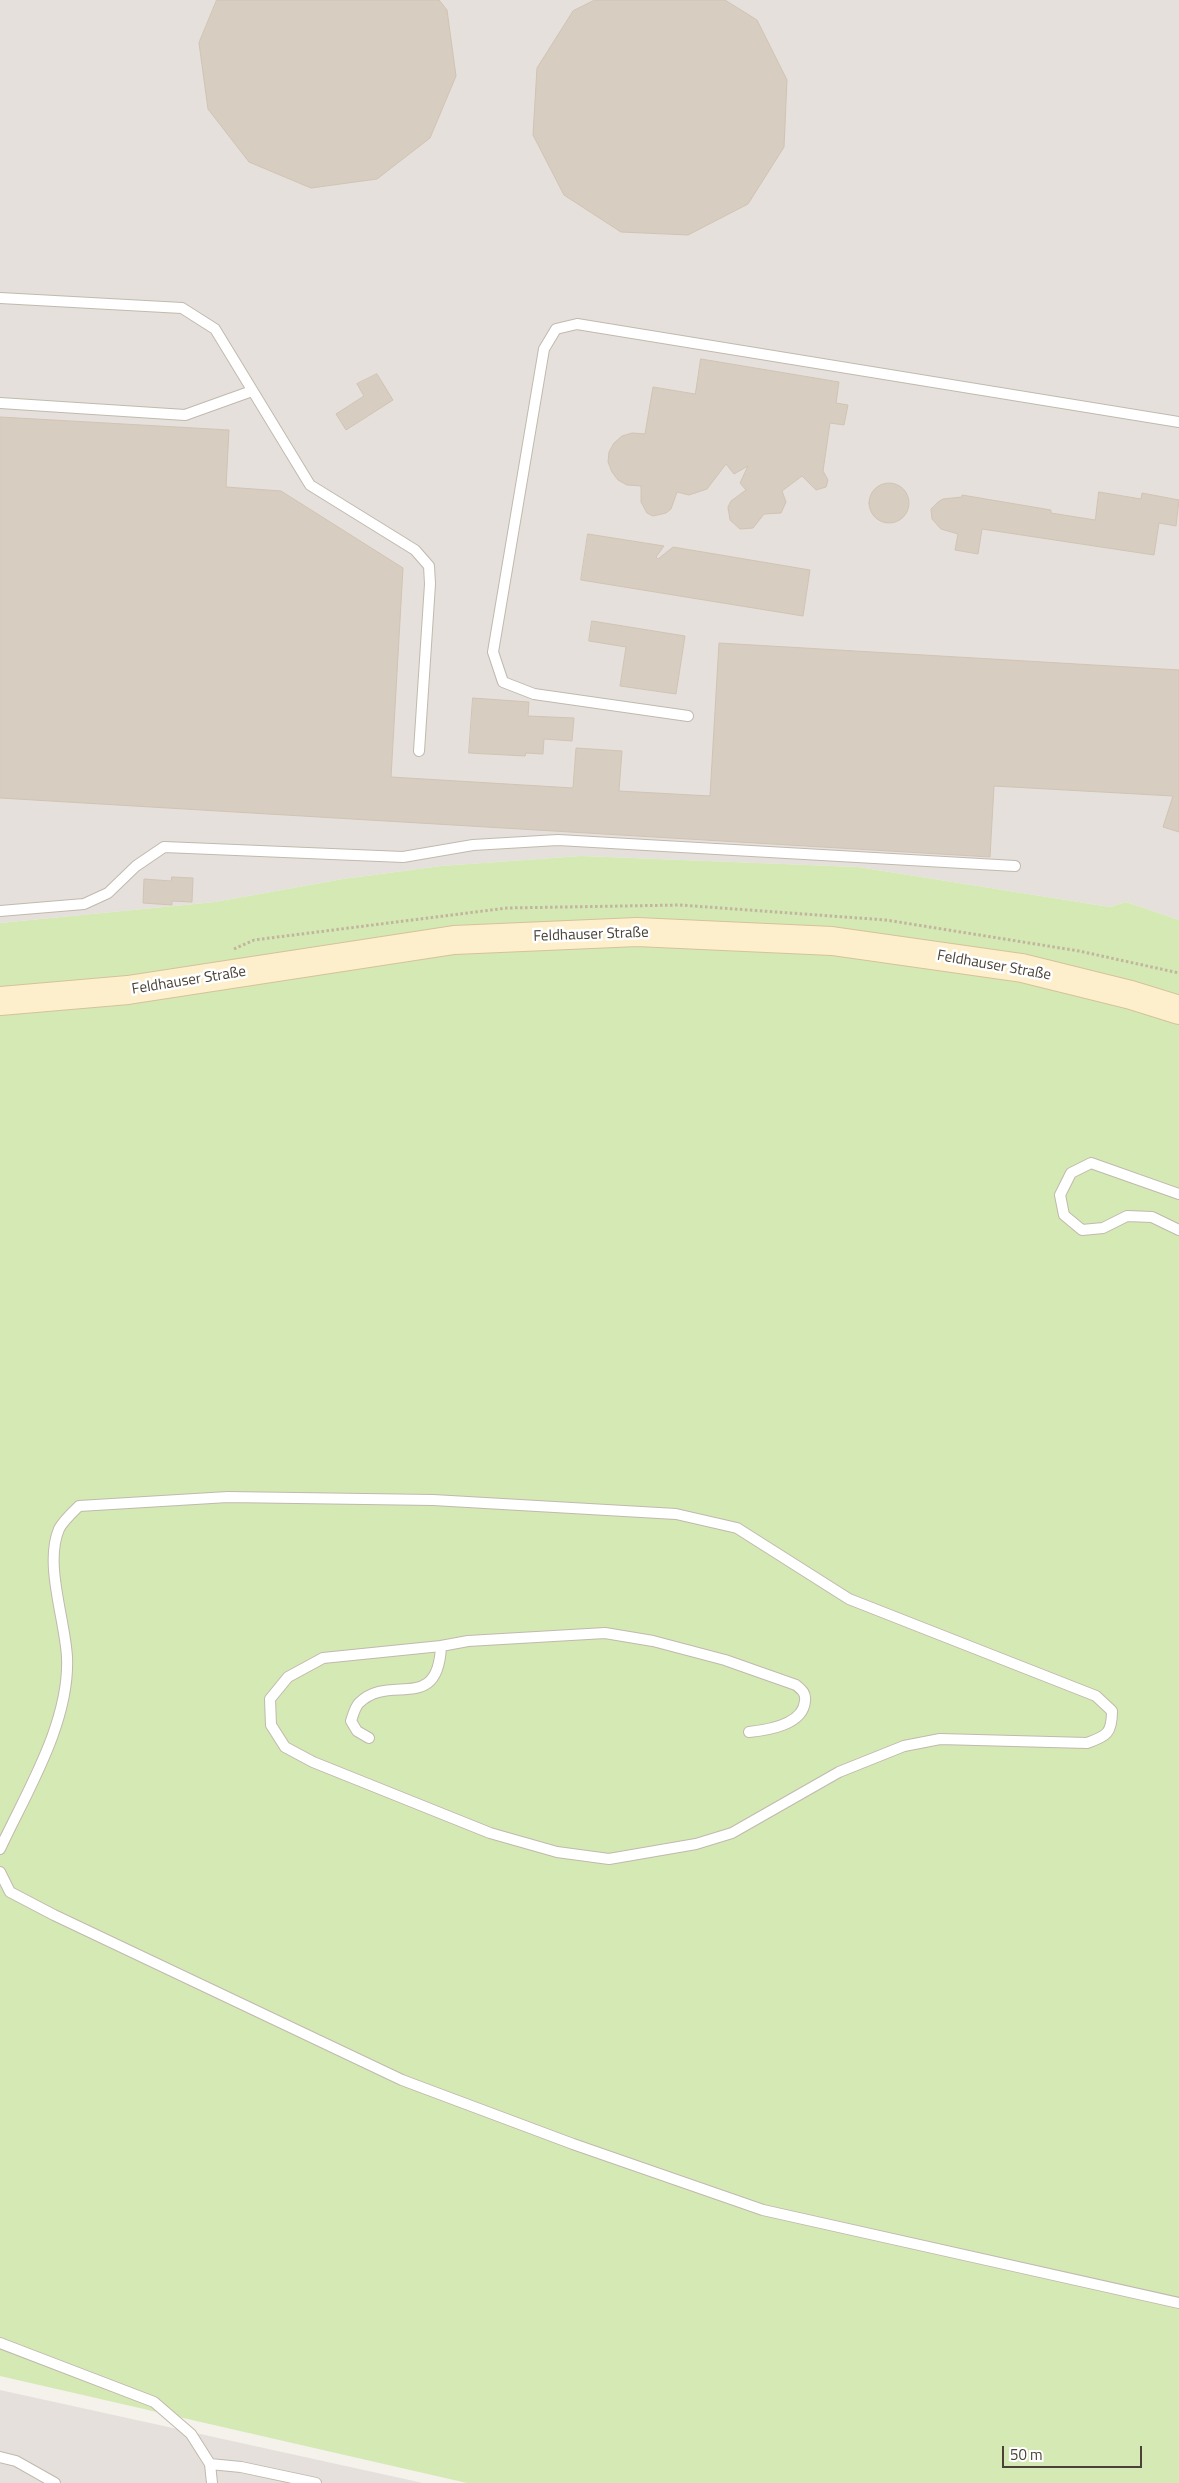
<!DOCTYPE html>
<html>
<head>
<meta charset="utf-8">
<style>
  body { margin:0 }
  #map { position:relative; width:1179px; height:2483px; overflow:hidden; background:#f5f1eb; font-family:"Titillium Web",sans-serif }
  canvas { display:block }
  .scale { position:absolute; left:1002px; top:2446px; width:140px; height:22px; box-sizing:border-box; border:2px solid #4a4238; border-top:0; padding-left:6px; font-size:15px; line-height:18px; white-space:nowrap; color:#4a4238; -webkit-text-stroke:4px #fff; paint-order:stroke }
</style>
</head>
<body>
<div id="map">
<canvas width="1179" height="2483"></canvas>
<div class="scale">50 m</div>
</div>
<script>
const ctx = document.querySelector('canvas').getContext('2d');
ctx.lineJoin = 'round';
function paint(path, color) { ctx.fillStyle = color; ctx.fill(path, 'evenodd'); }
function strokePath(path, color, width, dash) { ctx.strokeStyle = color; ctx.lineWidth = width; ctx.lineCap = dash ? 'butt' : 'round'; ctx.setLineDash(dash || []); ctx.stroke(path); }
function drawText(font, color, halo, rows, align = 'center') {
  ctx.font = font + ' "Titillium Web",sans-serif'; ctx.lineWidth = 5; ctx.setLineDash([]); ctx.textBaseline = 'middle'; ctx.strokeStyle = halo; ctx.fillStyle = color; for (const [text, x, y, turn = 0] of rows) {
    ctx.save(); ctx.translate(x, y); ctx.rotate((+turn || 0) * Math.PI / 180); ctx.textAlign = isNaN(turn) ? turn : align; if (halo) ctx.strokeText(text, 0, 0); ctx.fillText(text, 0, 0); ctx.restore();
  }
}
const industrial = new Path2D(`
  M 0,0 L 1179,0 L 1179,920 L 1126,902 L 1110,907 L 858,867 L 581,856 L 441,866 L 343,879 L 215,902 L 0,923 Z
  M 0,2390 L 423,2483 L 0,2483 Z`);
const green = new Path2D(`
  M 581,856 L 858,867 L 1110,907 L 1126,902 L 1179,920 L 1179,2483 L 467,2483 L 0,2376 L 0,923 L 215,902 L 343,879 L 441,866 Z`);
const building = new Path2D(`
  M 217,0 L 439,0 L 447,10 L 456,76 L 430,138 L 377,179 L 311,188 L 249,162 L 208,109 L 199,43 Z
  M 595,0 L 725,0 L 757,20 L 787,80 L 784,147 L 748,204 L 688,235 L 621,232 L 564,195 L 533,135 L 537,68 L 573,11 Z
  M 701,359 L 839,382 L 836,403 L 848,405 L 844,425 L 830,423 L 823,471 L 828,480 L 826,487 L 816,490 L 802,476 L 782,491 L 786,502 L 781,513 L 764,514 L 753,528 L 740,529 L 730,520 L 728,507 L 731,501 L 746,490 L 740,483 L 748,466 L 734,474 L 726,464 L 707,489 L 689,495 L 677,492 L 671,509 L 666,513 L 653,516 L 647,513 L 641,502 L 641,486 L 627,485 L 618,480 L 612,472 L 608,462 L 609,452 L 614,443 L 622,436 L 632,433 L 645,434 L 653,387 L 695,394 Z
  M 377,374 L 393,400 L 346,430 L 336,414 L 364,396 L 357,384 Z
  M 0,417 L 229,430 L 226,487 L 281,491 L 403,568 L 391,777 L 573,788 L 576,748 L 622,751 L 619,791 L 710,796 L 719,643 L 1179,670 L 1179,832 L 1163,827 L 1173,796 L 994,786 L 990,857 L 0,798 Z
  M869 503a20 20 0 1 1 40 0a20 20 0 1 1-40 0Z
  M 1099,492 L 1141,499 L 1142,493 L 1179,500 L 1176,526 L 1159,523 L 1154,555 L 982,529 L 978,554 L 955,550 L 958,534 L 941,529 L 932,519 L 931,509 L 938,502 L 943,499 L 962,497 L 962,495 L 1051,510 L 1051,513 L 1095,520 Z
  M 588,534 L 664,546 L 656,557 L 658,559 L 673,547 L 810,570 L 803,616 L 581,580 Z
  M 592,621 L 685,636 L 676,694 L 620,686 L 626,647 L 589,641 Z
  M 473,698 L 529,702 L 528,716 L 574,718 L 572,741 L 544,739 L 543,754 L 526,753 L 525,756 L 469,753 Z
  M 172,877 L 193,878 L 192,902 L 172,901 L 172,905 L 143,903 L 144,879 L 171,881 Z`);
const path = new Path2D(`
  M 234,949 L 254,940 L 507,908 L 680,905 L 886,920 L 1079,951 L 1179,973`);
const lane = new Path2D(`
  M 0,298 L 182,308 L 215,329 L 310,485 L 415,550 L 429,566 L 430,584 L 419,751
  M 0,403 L 185,415 L 252,391
  M 688,716 L 534,694 L 503,682 L 493,652 L 544,349 L 556,329 L 577,324 L 1179,422
  M 0,911 L 84,904 L 108,893 L 136,866 L 164,847 L 403,857 L 473,845 L 558,840 L 1015,866
  M 1179,1194 L 1091,1163 L 1071,1173 L 1060,1195 L 1064,1215 L 1082,1230 L 1103,1228 L 1127,1216 L 1152,1217 L 1179,1230
  M 369,1738 L 357,1731 L 351,1721 C 353,1715 355,1707 359,1703 C 390,1672 438,1715 441,1646 L 468,1641 L 605,1633 L 653,1641 L 725,1660 L 796,1685 C 802,1690 806,1693 805,1701 C 803,1725 768,1730 749,1732
  M 0,1849 C 27,1791 70,1722 67,1657 C 65,1619 44,1564 59,1529 C 63,1521 73,1512 79,1506 L 228,1497 L 433,1500 L 676,1514 L 737,1528 L 849,1599 L 1096,1696 L 1112,1711 C 1112,1733 1107,1736 1087,1743 L 940,1739 L 904,1746 L 839,1772 L 732,1833 L 696,1844 L 609,1859 L 557,1852 L 490,1833 L 313,1762 L 285,1747 L 271,1725 L 270,1699 L 288,1677 L 323,1658 L 441,1646
  M 0,1872 L 10,1892 L 54,1915 L 402,2080 L 573,2144 L 763,2210 L 1179,2303
  M 0,2343 L 154,2402 L 191,2434 L 210,2464 L 212,2483
  M 0,2457 L 16,2461 L 55,2483
  M 210,2464 L 241,2467 L 316,2483`);
const secondary = new Path2D(`
  M 0,1001 L 128,990 L 454,940 L 637,932 L 832,941 L 1022,968 L 1131,995 L 1179,1010`);
const streetNames = [
  ["Feldhauser Straße",591,935,-2],
  ["Feldhauser Straße",994,966,10],
  ["Feldhauser Straße",189,981,-9]
];
paint(industrial, '#e5e0dc');
paint(green, '#d4e9b4');
paint(building, '#d7cdc0');
strokePath(building, '#d2c4b3', 1);
strokePath(lane, '#c1b9ad', 12);
strokePath(secondary, '#d5c29a', 30);
strokePath(path, '#c3b49e', 3, [2.5, 2.5]);
strokePath(lane, '#fff', 10);
strokePath(secondary, '#feefcc', 28);
drawText('15px', '#4a4238', '#fff', streetNames);
</script>
</body>
</html>
